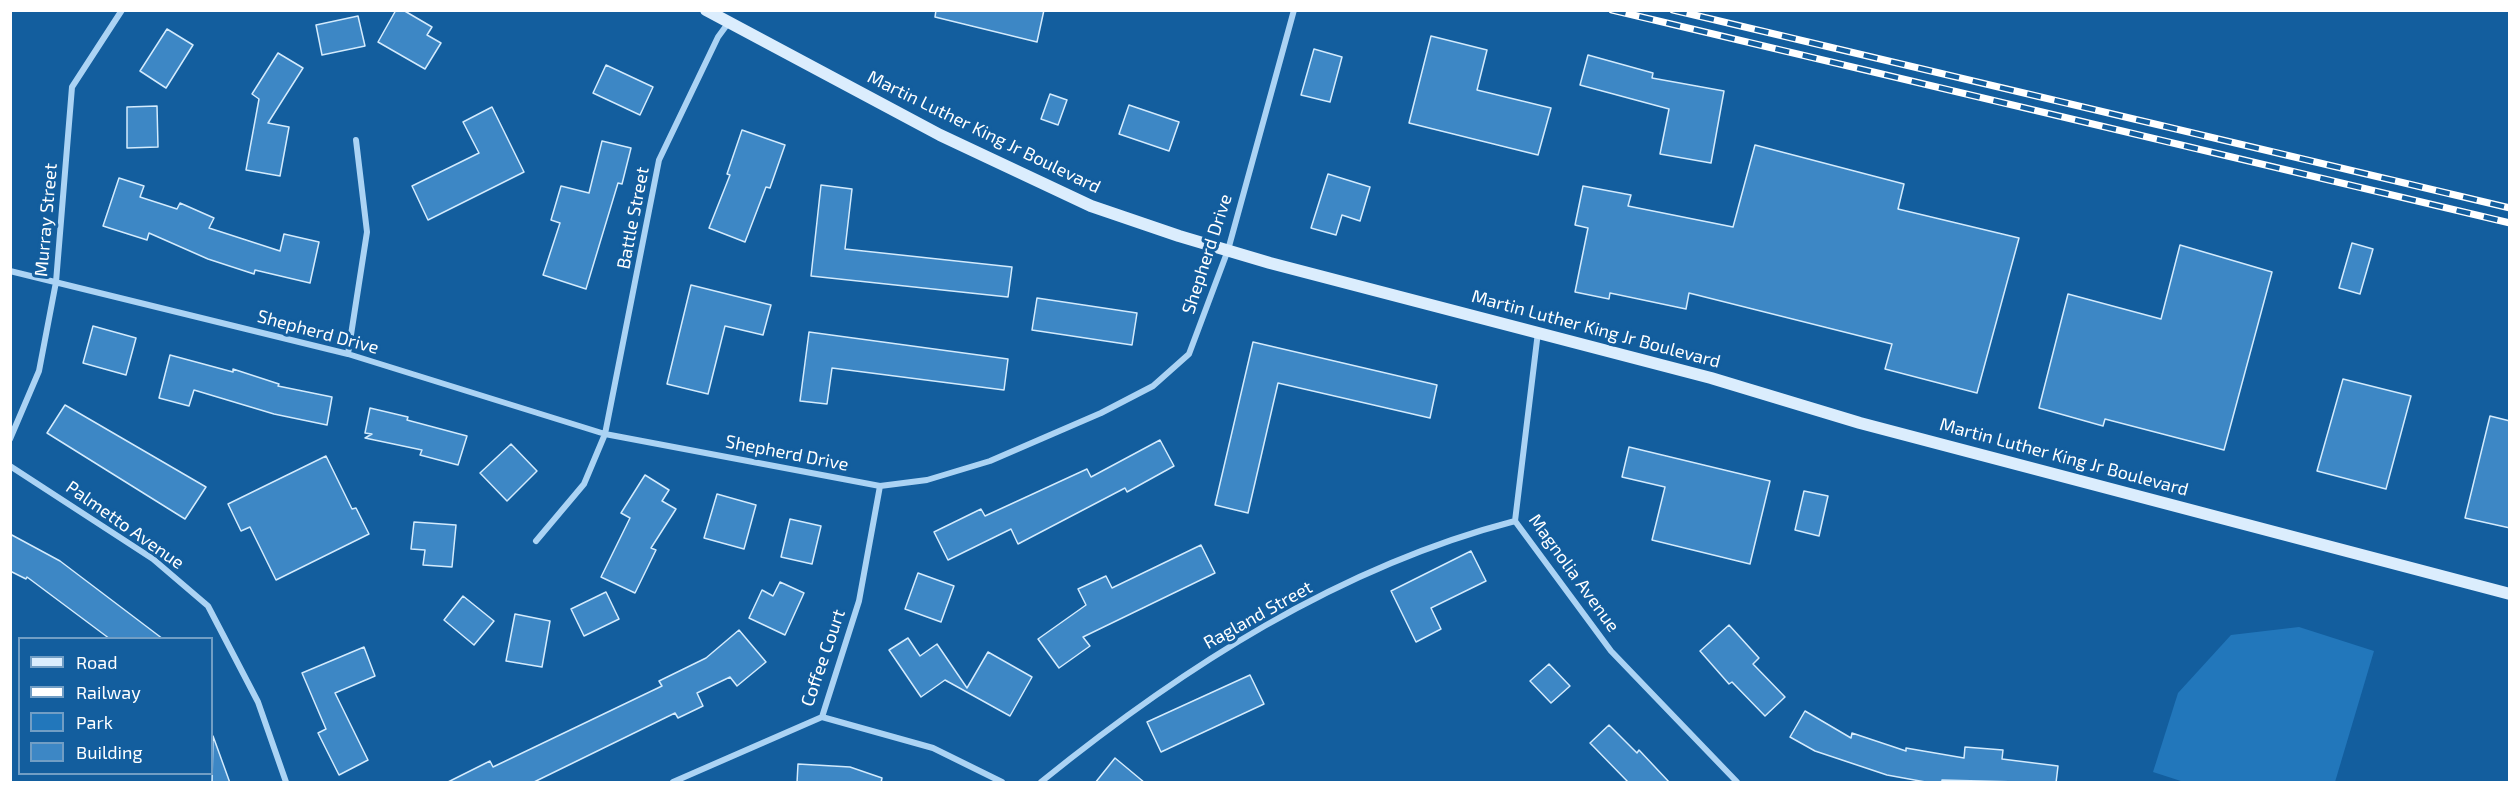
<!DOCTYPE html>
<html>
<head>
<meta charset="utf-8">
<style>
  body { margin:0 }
  #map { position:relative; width:2520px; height:793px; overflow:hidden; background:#135e9e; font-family:"Exo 2",sans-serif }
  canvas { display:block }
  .frame { position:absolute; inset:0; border:12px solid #fff; pointer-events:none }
  .legend { position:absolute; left:18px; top:637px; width:195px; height:138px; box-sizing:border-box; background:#135e9e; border:2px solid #719ec5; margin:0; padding:8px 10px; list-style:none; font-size:18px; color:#fff }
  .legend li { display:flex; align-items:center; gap:12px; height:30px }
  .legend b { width:30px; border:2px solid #719ec5 }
</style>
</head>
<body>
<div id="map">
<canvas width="2520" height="793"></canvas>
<div class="frame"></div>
<ul class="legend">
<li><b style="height:8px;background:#dbedfd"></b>Road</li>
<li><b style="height:8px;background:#fff"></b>Railway</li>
<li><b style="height:16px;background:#27b"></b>Park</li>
<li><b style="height:16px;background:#3d87c5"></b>Building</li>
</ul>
</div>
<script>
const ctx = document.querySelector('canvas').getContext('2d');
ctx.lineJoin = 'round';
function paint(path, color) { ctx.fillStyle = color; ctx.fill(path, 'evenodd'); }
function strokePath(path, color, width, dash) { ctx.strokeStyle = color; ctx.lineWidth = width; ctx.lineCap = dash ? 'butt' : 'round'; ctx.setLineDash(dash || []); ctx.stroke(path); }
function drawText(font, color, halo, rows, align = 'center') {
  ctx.font = font + ' "Exo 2",sans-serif'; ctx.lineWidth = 6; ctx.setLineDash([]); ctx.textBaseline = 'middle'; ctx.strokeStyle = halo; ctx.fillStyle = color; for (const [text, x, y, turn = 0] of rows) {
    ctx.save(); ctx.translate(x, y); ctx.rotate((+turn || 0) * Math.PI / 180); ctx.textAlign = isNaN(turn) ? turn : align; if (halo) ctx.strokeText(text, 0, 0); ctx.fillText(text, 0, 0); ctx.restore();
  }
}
const green = new Path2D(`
  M 2299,627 L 2374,651 L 2335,782 L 2184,782 L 2153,772 L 2178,693 L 2231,635 Z`);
const building = new Path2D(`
  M 396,10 L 403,10 L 432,27 L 427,35 L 441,43 L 425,69 L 378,42 Z
  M 936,10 L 1044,10 L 1037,42 L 935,17 Z
  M 358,16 L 365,46 L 322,55 L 316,25 Z
  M 167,29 L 193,45 L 166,88 L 140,71 Z
  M 1431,36 L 1487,50 L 1477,90 L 1551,108 L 1538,155 L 1409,123 Z
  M 1314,49 L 1342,57 L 1330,102 L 1301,95 Z
  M 278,53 L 303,68 L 268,123 L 289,127 L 280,176 L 246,170 L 259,99 L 252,94 Z
  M 1588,55 L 1653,73 L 1652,78 L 1724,91 L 1711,163 L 1660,154 L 1669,109 L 1580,85 Z
  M 606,65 L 653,87 L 640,115 L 593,93 Z
  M 1050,94 L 1067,100 L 1058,125 L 1041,119 Z
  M 1129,105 L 1179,122 L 1169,151 L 1119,134 Z
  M 157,106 L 158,147 L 127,148 L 127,107 Z
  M 492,107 L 524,172 L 428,220 L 412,186 L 479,153 L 463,122 Z
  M 742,130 L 785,145 L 770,188 L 766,187 L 745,242 L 709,228 L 730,175 L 727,174 Z
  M 602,141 L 631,148 L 622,184 L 618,183 L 586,289 L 543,275 L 560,223 L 551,220 L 561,186 L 589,193 Z
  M 1755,145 L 1904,184 L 1898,209 L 2019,238 L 1977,393 L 1885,369 L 1892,344 L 1689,293 L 1686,309 L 1610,293 L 1609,299 L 1575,292 L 1588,228 L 1575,225 L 1583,186 L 1631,195 L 1628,206 L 1733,227 Z
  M 1328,174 L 1370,187 L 1360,221 L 1342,215 L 1336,235 L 1311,228 Z
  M 119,178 L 144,186 L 140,197 L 177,209 L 180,203 L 214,218 L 209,228 L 280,251 L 284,234 L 319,242 L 310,283 L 255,270 L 254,274 L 208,259 L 149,233 L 147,240 L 103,226 Z
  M 821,185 L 852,189 L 845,249 L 1012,267 L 1008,297 L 811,276 Z
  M 2352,243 L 2373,249 L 2360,294 L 2339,288 Z
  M 2180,245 L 2272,272 L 2224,450 L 2105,419 L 2103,426 L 2039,408 L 2068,294 L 2161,319 Z
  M 691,285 L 771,305 L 763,335 L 725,326 L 708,394 L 667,384 Z
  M 1037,298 L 1137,313 L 1132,345 L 1032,330 Z
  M 93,326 L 136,338 L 126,375 L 83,363 Z
  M 809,332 L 1008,359 L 1004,390 L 832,368 L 827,404 L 800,401 Z
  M 1253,342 L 1437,385 L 1430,418 L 1278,383 L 1248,513 L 1215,505 Z
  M 170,355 L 233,372 L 233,369 L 279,384 L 278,386 L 332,397 L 327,425 L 274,414 L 194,390 L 189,406 L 159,398 Z
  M 2343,379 L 2411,396 L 2386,489 L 2317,471 Z
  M 65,405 L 206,487 L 185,519 L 47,433 Z
  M 370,408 L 408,417 L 407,420 L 467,436 L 458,465 L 420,455 L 422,450 L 365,438 L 372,434 L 365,433 Z
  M 2490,416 L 2510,421 L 2510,528 L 2465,518 Z
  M 1160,440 L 1174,466 L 1127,492 L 1125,488 L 1018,544 L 1011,529 L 948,560 L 934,532 L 981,509 L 985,516 L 1087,469 L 1091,477 Z
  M 511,444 L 537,471 L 507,501 L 480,473 Z
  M 1629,447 L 1770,481 L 1750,564 L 1652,540 L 1665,487 L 1622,477 Z
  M 326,456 L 352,509 L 356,508 L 369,534 L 276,580 L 250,527 L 241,531 L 228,504 Z
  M 645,475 L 669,490 L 662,501 L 676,509 L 651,548 L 656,550 L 635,593 L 601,577 L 630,518 L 621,513 Z
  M 1804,491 L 1828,496 L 1819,536 L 1795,530 Z
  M 717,494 L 756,505 L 744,549 L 704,538 Z
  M 790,519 L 821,526 L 812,564 L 781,557 Z
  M 414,522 L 456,525 L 452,567 L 423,565 L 425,550 L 411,549 Z
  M 10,534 L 60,561 L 163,639 L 110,639 L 27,577 L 26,579 L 10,571 Z
  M 1201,545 L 1215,573 L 1083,637 L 1090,646 L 1059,668 L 1038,639 L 1086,605 L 1078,589 L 1106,576 L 1112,588 Z
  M 1471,551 L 1486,581 L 1431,608 L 1441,629 L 1416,642 L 1391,591 Z
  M 918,573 L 954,586 L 941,622 L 905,609 Z
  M 780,582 L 804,593 L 785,635 L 749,618 L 762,590 L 773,596 Z
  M 606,592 L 619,619 L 584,636 L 571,609 Z
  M 463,596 L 494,621 L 474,645 L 444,620 Z
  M 515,614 L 550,621 L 542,667 L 506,661 Z
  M 1729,625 L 1759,658 L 1753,664 L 1785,697 L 1765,716 L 1732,682 L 1729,684 L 1700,651 Z
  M 739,630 L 766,662 L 737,686 L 730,677 L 697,693 L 703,706 L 678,718 L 675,713 L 532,783 L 446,783 L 490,761 L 493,767 L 662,686 L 659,681 L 706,658 Z
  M 908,638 L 920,656 L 937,644 L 967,688 L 988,652 L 1032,677 L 1010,716 L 945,680 L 921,697 L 889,650 Z
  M 364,647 L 375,676 L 335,693 L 368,760 L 339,775 L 318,733 L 326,729 L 302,673 Z
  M 1549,664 L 1570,686 L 1551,703 L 1530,681 Z
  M 1250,675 L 1264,704 L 1161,752 L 1147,722 Z
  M 1805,711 L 1851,738 L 1852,733 L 1906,751 L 1906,748 L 1964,758 L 1965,747 L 2003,750 L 2002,759 L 2058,766 L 2056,783 L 1942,780 L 1942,783 L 1931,783 L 1887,775 L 1815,751 L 1790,737 Z
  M 1609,725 L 1637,753 L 1639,750 L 1670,783 L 1629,783 L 1590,743 Z
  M 213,736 L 230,783 L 212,783 Z
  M 1115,758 L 1145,783 L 1095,783 Z
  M 798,764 L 850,767 L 882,778 L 881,783 L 797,783 Z`);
const street = new Path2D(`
  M 10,271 L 348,354 L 605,434 L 880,486 L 927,480 L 990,461 L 1101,413 L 1153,386 L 1189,354 L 1228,250 L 1294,10
  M 1538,332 L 1515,521 L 1611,651 L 1737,782
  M 348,354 L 367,232 L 356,140
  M 10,439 L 39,371 L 56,282 L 72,87 L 122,10
  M 10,466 L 153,559 L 208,606 L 258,702 L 286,782
  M 536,541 L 584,484 L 605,434 L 659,160 L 718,37 L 729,22
  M 822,717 L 933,748 L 1002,782
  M 673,782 L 822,717 L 859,601 L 880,486
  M 1041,782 C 1182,668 1338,567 1515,521`);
const secondary = new Path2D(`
  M 706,10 L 940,135 L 1091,206 L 1179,236 L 1270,263 L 1711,378 L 1860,423 L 2510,594`);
const rail = new Path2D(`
  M 1612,10 L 2510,223
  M 1673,10 L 2510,208`);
const streetNames = [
  ["Martin Luther King Jr Boulevard",984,132,26],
  ["Battle Street",633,218,-79],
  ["Murray Street",46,220,-85],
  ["Shepherd Drive",1207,254,-72],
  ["Martin Luther King Jr Boulevard",1596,329,15],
  ["Shepherd Drive",318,332,15],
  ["Shepherd Drive",787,453,11],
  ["Martin Luther King Jr Boulevard",2064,457,15],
  ["Palmetto Avenue",125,525,35],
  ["Magnolia Avenue",1574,573,54],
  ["Ragland Street",1258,615,-29],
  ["Coffee Court",823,658,-71]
];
paint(green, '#27b');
paint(building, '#3d87c5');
strokePath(building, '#d3ebfd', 1.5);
strokePath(street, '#abd3f4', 6);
strokePath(secondary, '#dbedfd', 12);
strokePath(rail, '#fff', 7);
strokePath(rail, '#135e9e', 4.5, [14]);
drawText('18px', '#fff', '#135e9e', streetNames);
</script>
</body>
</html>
